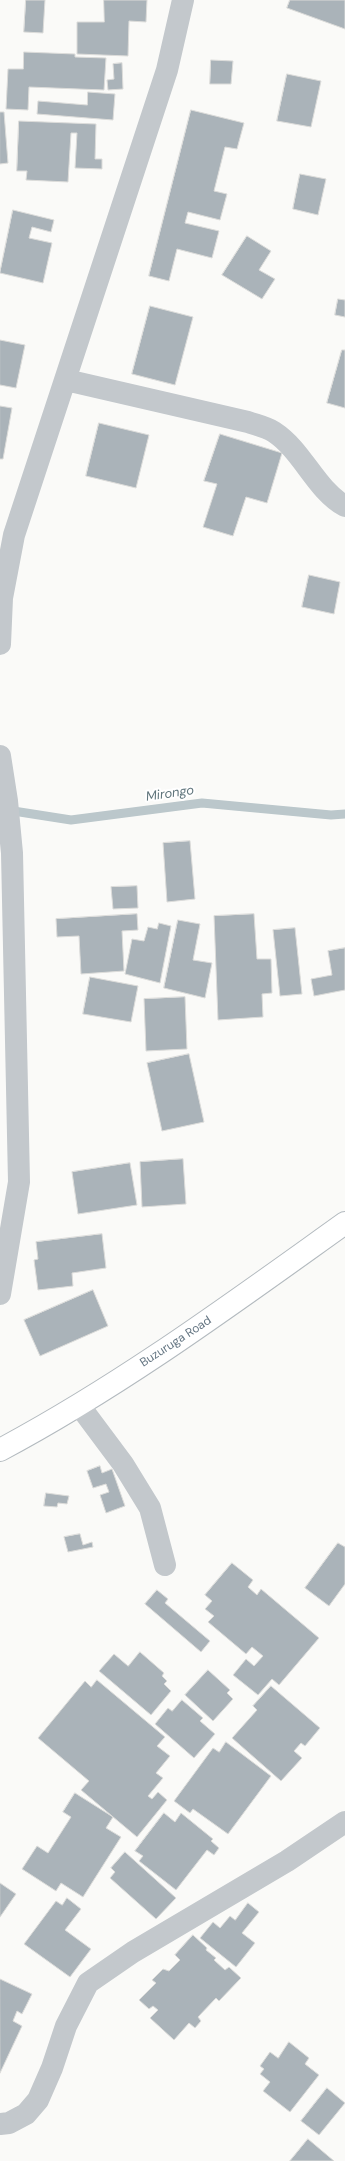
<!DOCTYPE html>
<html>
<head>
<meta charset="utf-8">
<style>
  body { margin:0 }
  canvas { display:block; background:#fafaf8 }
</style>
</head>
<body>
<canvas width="345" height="2161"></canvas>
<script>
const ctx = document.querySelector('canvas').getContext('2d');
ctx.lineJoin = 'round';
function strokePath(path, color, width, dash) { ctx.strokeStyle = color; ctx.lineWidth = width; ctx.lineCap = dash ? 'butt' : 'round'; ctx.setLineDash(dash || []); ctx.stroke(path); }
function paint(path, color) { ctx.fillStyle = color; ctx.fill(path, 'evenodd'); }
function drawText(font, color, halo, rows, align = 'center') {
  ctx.font = font + ' "DM Sans",sans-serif'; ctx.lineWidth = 4; ctx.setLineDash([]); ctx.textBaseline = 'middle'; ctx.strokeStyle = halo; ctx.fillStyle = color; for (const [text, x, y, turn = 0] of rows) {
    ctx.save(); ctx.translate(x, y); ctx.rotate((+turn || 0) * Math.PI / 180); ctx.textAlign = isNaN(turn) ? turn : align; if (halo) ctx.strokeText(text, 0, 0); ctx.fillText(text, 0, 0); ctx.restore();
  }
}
const stream = new Path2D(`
  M 7,810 L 71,820 L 202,803 L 331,815 L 345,814`);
const building = new Path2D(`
  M 26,0 L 45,0 L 43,33 L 24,32 Z
  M 104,0 L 147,0 L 146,22 L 129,21 L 128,56 L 77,54 L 77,22 L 104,22 Z
  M 290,0 L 345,0 L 345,29 L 287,8 Z
  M 24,52 L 75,54 L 75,57 L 106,58 L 104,90 L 29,87 L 28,110 L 6,109 L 8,69 L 23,69 Z
  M 211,60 L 233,61 L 231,84 L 210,84 Z
  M 122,63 L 123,89 L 108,90 L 107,80 L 114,79 L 113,64 Z
  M 287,74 L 321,81 L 311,127 L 277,121 Z
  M 88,92 L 115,94 L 113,120 L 37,114 L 38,101 L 87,105 Z
  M 191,110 L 244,123 L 237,149 L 225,147 L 214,191 L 227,194 L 220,220 L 188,212 L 185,223 L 219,231 L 212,258 L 177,249 L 169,281 L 149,276 Z
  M 0,112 L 4,112 L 8,163 L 0,164 Z
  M 19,121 L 96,124 L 95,159 L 102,159 L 102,169 L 75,168 L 77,133 L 71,133 L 68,182 L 26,180 L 27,171 L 17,171 Z
  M 300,174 L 326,179 L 318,215 L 293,209 Z
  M 13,210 L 54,220 L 51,232 L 32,227 L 29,238 L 52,243 L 43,283 L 0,273 Z
  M 247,236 L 271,251 L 259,270 L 275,279 L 262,299 L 222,275 Z
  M 338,299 L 345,300 L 345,317 L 335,315 Z
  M 150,306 L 193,317 L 175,385 L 132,374 Z
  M 0,340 L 25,345 L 16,388 L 0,385 Z
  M 342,350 L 345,350 L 345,408 L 327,403 Z
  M 0,406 L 12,408 L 3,459 L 0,459 Z
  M 99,423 L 149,435 L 136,488 L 86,476 Z
  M 220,434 L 282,453 L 267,503 L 246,497 L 233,536 L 203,527 L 217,484 L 204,481 Z
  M 309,575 L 340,582 L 334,614 L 302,607 Z
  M 190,841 L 195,899 L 167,902 L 163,843 Z
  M 137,886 L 138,908 L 113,909 L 111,887 Z
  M 137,914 L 138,930 L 122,931 L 124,971 L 81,974 L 79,936 L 57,937 L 56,919 Z
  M 254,914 L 257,959 L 271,959 L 272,993 L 262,994 L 263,1017 L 218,1020 L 214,916 Z
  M 178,920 L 200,924 L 193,960 L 212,963 L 205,998 L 164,988 Z
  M 159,923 L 171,926 L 160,983 L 125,974 L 132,939 L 144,941 L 148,927 L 157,929 Z
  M 295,928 L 302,994 L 280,996 L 273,930 Z
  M 345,948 L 345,990 L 314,996 L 311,979 L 332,975 L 328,951 Z
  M 90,977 L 138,986 L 131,1022 L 83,1014 Z
  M 185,997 L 187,1049 L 146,1051 L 144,999 Z
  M 189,1054 L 204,1122 L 162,1131 L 147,1063 Z
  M 183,1159 L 186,1204 L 142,1207 L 140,1162 Z
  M 130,1163 L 137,1205 L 78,1214 L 72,1172 Z
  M 102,1234 L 106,1268 L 72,1273 L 73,1286 L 38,1290 L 34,1260 L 38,1259 L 36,1242 Z
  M 93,1290 L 108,1326 L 40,1356 L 24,1320 Z
  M 100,1466 L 102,1473 L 112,1469 L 125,1506 L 106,1513 L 100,1495 L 109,1492 L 106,1484 L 93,1488 L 87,1471 Z
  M 46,1493 L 69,1496 L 67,1504 L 58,1503 L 57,1507 L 44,1506 Z
  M 80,1534 L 83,1545 L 92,1542 L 93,1547 L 68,1552 L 64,1537 Z
  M 338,1543 L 345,1547 L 345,1584 L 329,1606 L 305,1588 Z
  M 232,1563 L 253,1580 L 248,1587 L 257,1595 L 261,1589 L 319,1638 L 279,1685 L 272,1679 L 258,1695 L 233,1675 L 246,1659 L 254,1666 L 263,1656 L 252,1647 L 246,1654 L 208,1622 L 214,1616 L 205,1609 L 212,1601 L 205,1595 Z
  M 157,1590 L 168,1599 L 165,1603 L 210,1641 L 201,1652 L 145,1604 Z
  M 140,1652 L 164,1673 L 162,1676 L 167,1681 L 164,1684 L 171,1691 L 151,1715 L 99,1671 L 114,1654 L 128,1666 Z
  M 208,1670 L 230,1690 L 227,1693 L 233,1699 L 213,1721 L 185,1695 Z
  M 97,1680 L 165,1737 L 157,1746 L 170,1756 L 156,1773 L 163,1778 L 148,1796 L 152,1799 L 158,1792 L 167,1800 L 137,1837 L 81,1790 L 89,1781 L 38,1738 L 85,1681 L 91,1687 Z
  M 271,1686 L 320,1728 L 305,1746 L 301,1743 L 294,1751 L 302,1758 L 281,1781 L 232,1738 L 257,1710 L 253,1706 Z
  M 182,1700 L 203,1718 L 200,1721 L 215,1734 L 194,1758 L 155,1724 L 168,1708 L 172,1711 Z
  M 226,1742 L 271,1776 L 228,1834 L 193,1809 L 190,1813 L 174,1801 L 213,1748 L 219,1752 Z
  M 75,1793 L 113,1817 L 106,1828 L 121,1837 L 83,1897 L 61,1883 L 56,1891 L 22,1869 L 37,1846 L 48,1853 L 71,1817 L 63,1812 Z
  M 164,1813 L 175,1822 L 181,1813 L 213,1839 L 211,1841 L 219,1848 L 214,1855 L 207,1850 L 176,1890 L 139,1861 L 143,1856 L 135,1851 Z
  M 125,1852 L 176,1898 L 156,1919 L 110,1878 L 115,1872 L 111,1868 Z
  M 0,1883 L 16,1894 L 0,1917 Z
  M 67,1898 L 81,1909 L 65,1930 L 91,1949 L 70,1977 L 24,1944 L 56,1901 L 62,1905 Z
  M 248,1903 L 259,1912 L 242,1933 L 255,1943 L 236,1967 L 200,1938 L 213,1922 L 220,1928 L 230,1916 L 235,1920 Z
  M 193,1935 L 207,1948 L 206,1950 L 216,1958 L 214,1960 L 225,1970 L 229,1967 L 241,1978 L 219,2001 L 216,1998 L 198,2017 L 201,2021 L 195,2028 L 189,2023 L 174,2040 L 150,2018 L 158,2010 L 153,2006 L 149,2009 L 139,2000 L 156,1983 L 152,1980 L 163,1969 L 169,1971 L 180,1960 L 175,1955 Z
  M 0,1979 L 32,1994 L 22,2014 L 17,2011 L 13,2021 L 22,2026 L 0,2073 Z
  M 289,2042 L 309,2058 L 305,2064 L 319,2075 L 290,2112 L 263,2091 L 270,2082 L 260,2074 L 264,2069 L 260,2066 L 270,2052 L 278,2058 Z
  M 327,2088 L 345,2103 L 319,2135 L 301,2121 Z
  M 308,2139 L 334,2161 L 290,2161 Z`);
const street = new Path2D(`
  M 66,380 L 248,422 C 256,425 266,427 274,432 C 303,451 315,489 345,506
  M 0,644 L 2,598 L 14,535 L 167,70 L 183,0
  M 0,756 L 7,801 L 12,853 L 19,1182 L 0,1294
  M 79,1405 L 123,1464 L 150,1508 L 165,1565
  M 0,2124 L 9,2123 L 26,2114 L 38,2100 L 52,2068 L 66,2026 L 88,1983 L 133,1952 L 287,1861 L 345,1822`);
const secondary = new Path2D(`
  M 0,1450 C 122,1385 233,1303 345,1223`);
const streetNames = [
  ["Buzuruga Road",176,1342,-33]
];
const waterNames = [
  ["Mirongo",170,794,-8]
];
strokePath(stream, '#bbc7cb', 9);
paint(building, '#aab3b9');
strokePath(building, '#dcdcda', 1);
strokePath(secondary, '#b3babf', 24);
strokePath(street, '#c3c8cc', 22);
strokePath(secondary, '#fff', 22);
drawText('12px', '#657683', '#fff', streetNames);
drawText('italic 13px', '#60757c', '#fff', waterNames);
</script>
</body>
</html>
